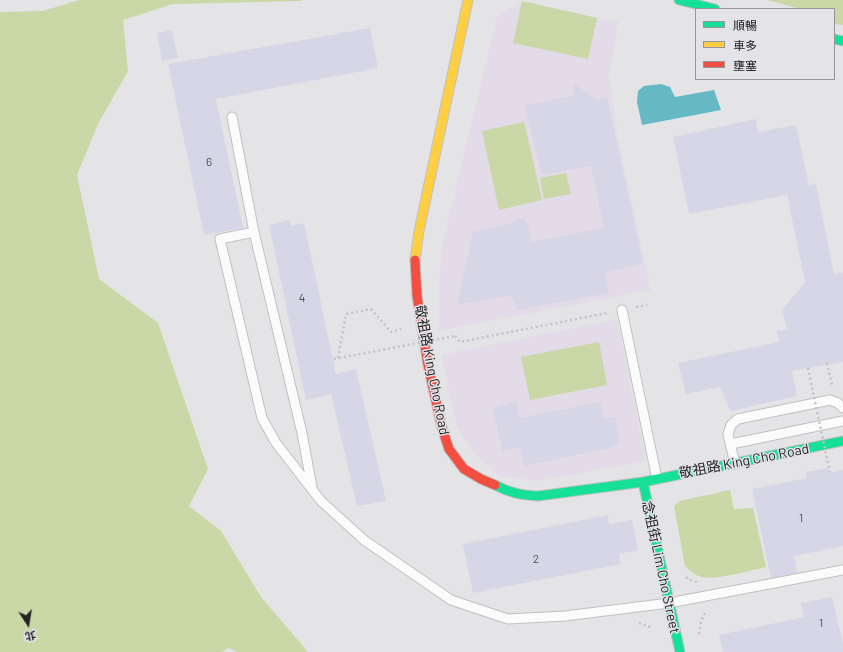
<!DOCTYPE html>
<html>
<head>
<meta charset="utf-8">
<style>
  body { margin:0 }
  #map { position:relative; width:843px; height:652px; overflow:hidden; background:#e4e4e7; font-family:Barlow,"Noto Sans TC",sans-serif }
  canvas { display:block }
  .legend { position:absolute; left:695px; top:8px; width:140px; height:72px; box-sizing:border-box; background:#e3e3e8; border:1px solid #96969a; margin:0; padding:5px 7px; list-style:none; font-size:12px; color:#232324 }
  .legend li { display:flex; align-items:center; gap:8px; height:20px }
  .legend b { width:20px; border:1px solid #96969a }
  .north { position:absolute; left:8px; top:604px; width:40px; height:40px; -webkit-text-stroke:3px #e3e3e8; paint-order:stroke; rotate:168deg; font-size:11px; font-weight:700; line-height:16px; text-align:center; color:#232324 }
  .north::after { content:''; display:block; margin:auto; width:14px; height:18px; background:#232324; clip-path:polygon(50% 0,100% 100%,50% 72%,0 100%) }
</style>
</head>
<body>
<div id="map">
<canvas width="843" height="652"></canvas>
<ul class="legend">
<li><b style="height:5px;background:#16e098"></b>順暢</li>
<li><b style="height:5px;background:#ffcf43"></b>車多</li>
<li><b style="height:5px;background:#f24e42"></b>壅塞</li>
</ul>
<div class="north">北</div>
</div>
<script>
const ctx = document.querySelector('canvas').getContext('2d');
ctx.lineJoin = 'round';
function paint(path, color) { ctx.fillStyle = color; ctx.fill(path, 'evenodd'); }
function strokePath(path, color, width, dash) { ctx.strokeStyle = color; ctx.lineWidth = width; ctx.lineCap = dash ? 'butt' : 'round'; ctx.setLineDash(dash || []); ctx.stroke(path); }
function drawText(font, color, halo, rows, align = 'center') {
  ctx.font = font + ' Barlow,"Noto Sans TC",sans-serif'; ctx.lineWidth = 3; ctx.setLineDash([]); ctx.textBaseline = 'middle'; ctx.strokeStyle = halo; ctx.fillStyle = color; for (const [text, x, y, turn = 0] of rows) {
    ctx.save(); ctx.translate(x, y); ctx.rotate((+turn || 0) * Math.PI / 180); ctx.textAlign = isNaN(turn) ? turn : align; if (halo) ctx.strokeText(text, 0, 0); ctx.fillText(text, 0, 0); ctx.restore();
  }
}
const education = new Path2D(`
  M 519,4 L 619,22 L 609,75 L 618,139 L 651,290 L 438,331 L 438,296 L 443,241 L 493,33 L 498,14 Z
  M 617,319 L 646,461 L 538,481 L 499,476 L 469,447 L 457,427 L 441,355 Z`);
const green = new Path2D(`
  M 79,0 L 302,0 L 301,1 L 173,4 L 123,20 L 128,71 L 98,124 L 77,175 L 99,279 L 158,323 L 208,469 L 189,506 L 221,531 L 261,597 L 308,652 L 237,652 L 228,648 L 222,652 L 0,652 L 0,12 L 43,11 Z
  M 767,0 L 843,0 L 843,25 L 834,24 L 835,18 L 834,18 L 834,9 L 801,9 Z
  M 522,1 L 597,18 L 588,59 L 513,43 Z
  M 524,122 L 542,200 L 499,210 L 482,131 Z
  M 566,173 L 571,194 L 544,199 L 540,178 Z
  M 599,342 L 607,385 L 530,400 L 521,357 Z
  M 730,490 L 734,509 L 753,508 L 766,567 C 753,570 713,581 701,577 C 695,575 690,571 685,566 L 674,506 L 680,501 Z`);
const water = new Path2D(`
  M 661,84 L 670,87 L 675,97 L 714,90 L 721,110 L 642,125 L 637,102 L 638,91 L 644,86 Z`);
const building = new Path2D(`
  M 370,28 L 378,68 L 216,99 L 243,228 L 204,235 L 168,64 Z
  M 172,30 L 178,58 L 162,61 L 157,33 Z
  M 573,83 L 597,100 L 607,97 L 643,263 L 605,273 L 609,293 L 517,310 L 511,295 L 457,305 L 473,232 L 510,224 L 516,220 L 524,218 L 528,226 L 532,242 L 604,228 L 591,166 L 542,175 L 525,106 L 574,95 Z
  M 756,119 L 758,132 L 796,125 L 809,186 L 816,184 L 834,274 L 843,273 L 843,362 L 792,371 L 797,396 L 739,409 L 731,412 L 720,387 L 686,394 L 678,363 L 779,342 L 777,331 L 787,329 L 782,310 L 805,282 L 787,195 L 689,214 L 673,137 Z
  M 290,220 L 291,226 L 304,223 L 336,374 L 356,369 L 386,501 L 357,506 L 331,394 L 306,400 L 269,225 Z
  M 516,401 L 519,418 L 600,402 L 604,418 L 615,417 L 619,444 L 610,448 L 524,466 L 520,447 L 502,451 L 493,408 Z
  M 828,468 L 829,473 L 843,470 L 843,546 L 794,556 L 797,573 L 771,578 L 752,489 L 807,478 L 806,472 Z
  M 608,515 L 609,524 L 632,520 L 638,550 L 619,554 L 621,564 L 473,593 L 463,544 Z
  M 832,597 L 843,644 L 843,652 L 723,652 L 719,635 L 804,617 L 801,603 Z`);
const path = new Path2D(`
  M 636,307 L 647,305
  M 455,336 L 460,342 L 607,313
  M 338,358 L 346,314 L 371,309 L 391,332 L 401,329
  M 827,363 L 832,385
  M 686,577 L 690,580 L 697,582
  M 639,623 L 653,628
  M 699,634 C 700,626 701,617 707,611`);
const lane = new Path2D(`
  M 232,117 L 254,232 L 302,433 L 312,487
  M 254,232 L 220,239 L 262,418 L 276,443 L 321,501 L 364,540 L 451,600 L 508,619 L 565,616 L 669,603 L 843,570
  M 622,310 L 657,479
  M 731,444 L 843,421
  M 735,464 L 728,434 L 731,425 L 738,419 L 830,400 L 838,403 L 843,408`);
const fast = new Path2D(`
  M 679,0 L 715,9
  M 834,39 L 843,41
  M 643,482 L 680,652
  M 495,485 C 510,493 521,495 538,496 L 643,482 L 843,441`);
const slow = new Path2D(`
  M 415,260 L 419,231 L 468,0`);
const jam = new Path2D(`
  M 415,260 L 417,296 L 428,365 L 442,428 L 449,449 L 464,469 L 481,479 L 495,485`);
const pathBridge = new Path2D(`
  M 334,359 L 455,336
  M 808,368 L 830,473`);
const numberNames = [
  ["6",209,162],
  ["4",302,298],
  ["1",801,518],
  ["2",536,559],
  ["1",821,623]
];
const streetNames = [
  ["敬祖路 King Cho Road",432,370,79],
  ["敬祖路 King Cho Road",744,461,-11],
  ["念祖街 Lim Cho Street",661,567,78]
];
paint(education, '#e3dbe7');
paint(green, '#cad7a6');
paint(water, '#65b8c4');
paint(building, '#d7d6e6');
strokePath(lane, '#c0c0c3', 11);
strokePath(fast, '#c0c0c3', 11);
strokePath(slow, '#c0c0c3', 11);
strokePath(jam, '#c0c0c3', 11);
strokePath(path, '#c3c3c5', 2.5, [2, 3]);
strokePath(lane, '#fbfbfb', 9);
strokePath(fast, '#16e098', 9);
strokePath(slow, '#ffcf43', 9);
strokePath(jam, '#f24e42', 9);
strokePath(pathBridge, '#c3c3c5', 2.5, [2, 3]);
drawText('12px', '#505054', null, numberNames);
drawText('14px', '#232324', '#e3e3e8', streetNames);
</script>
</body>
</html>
